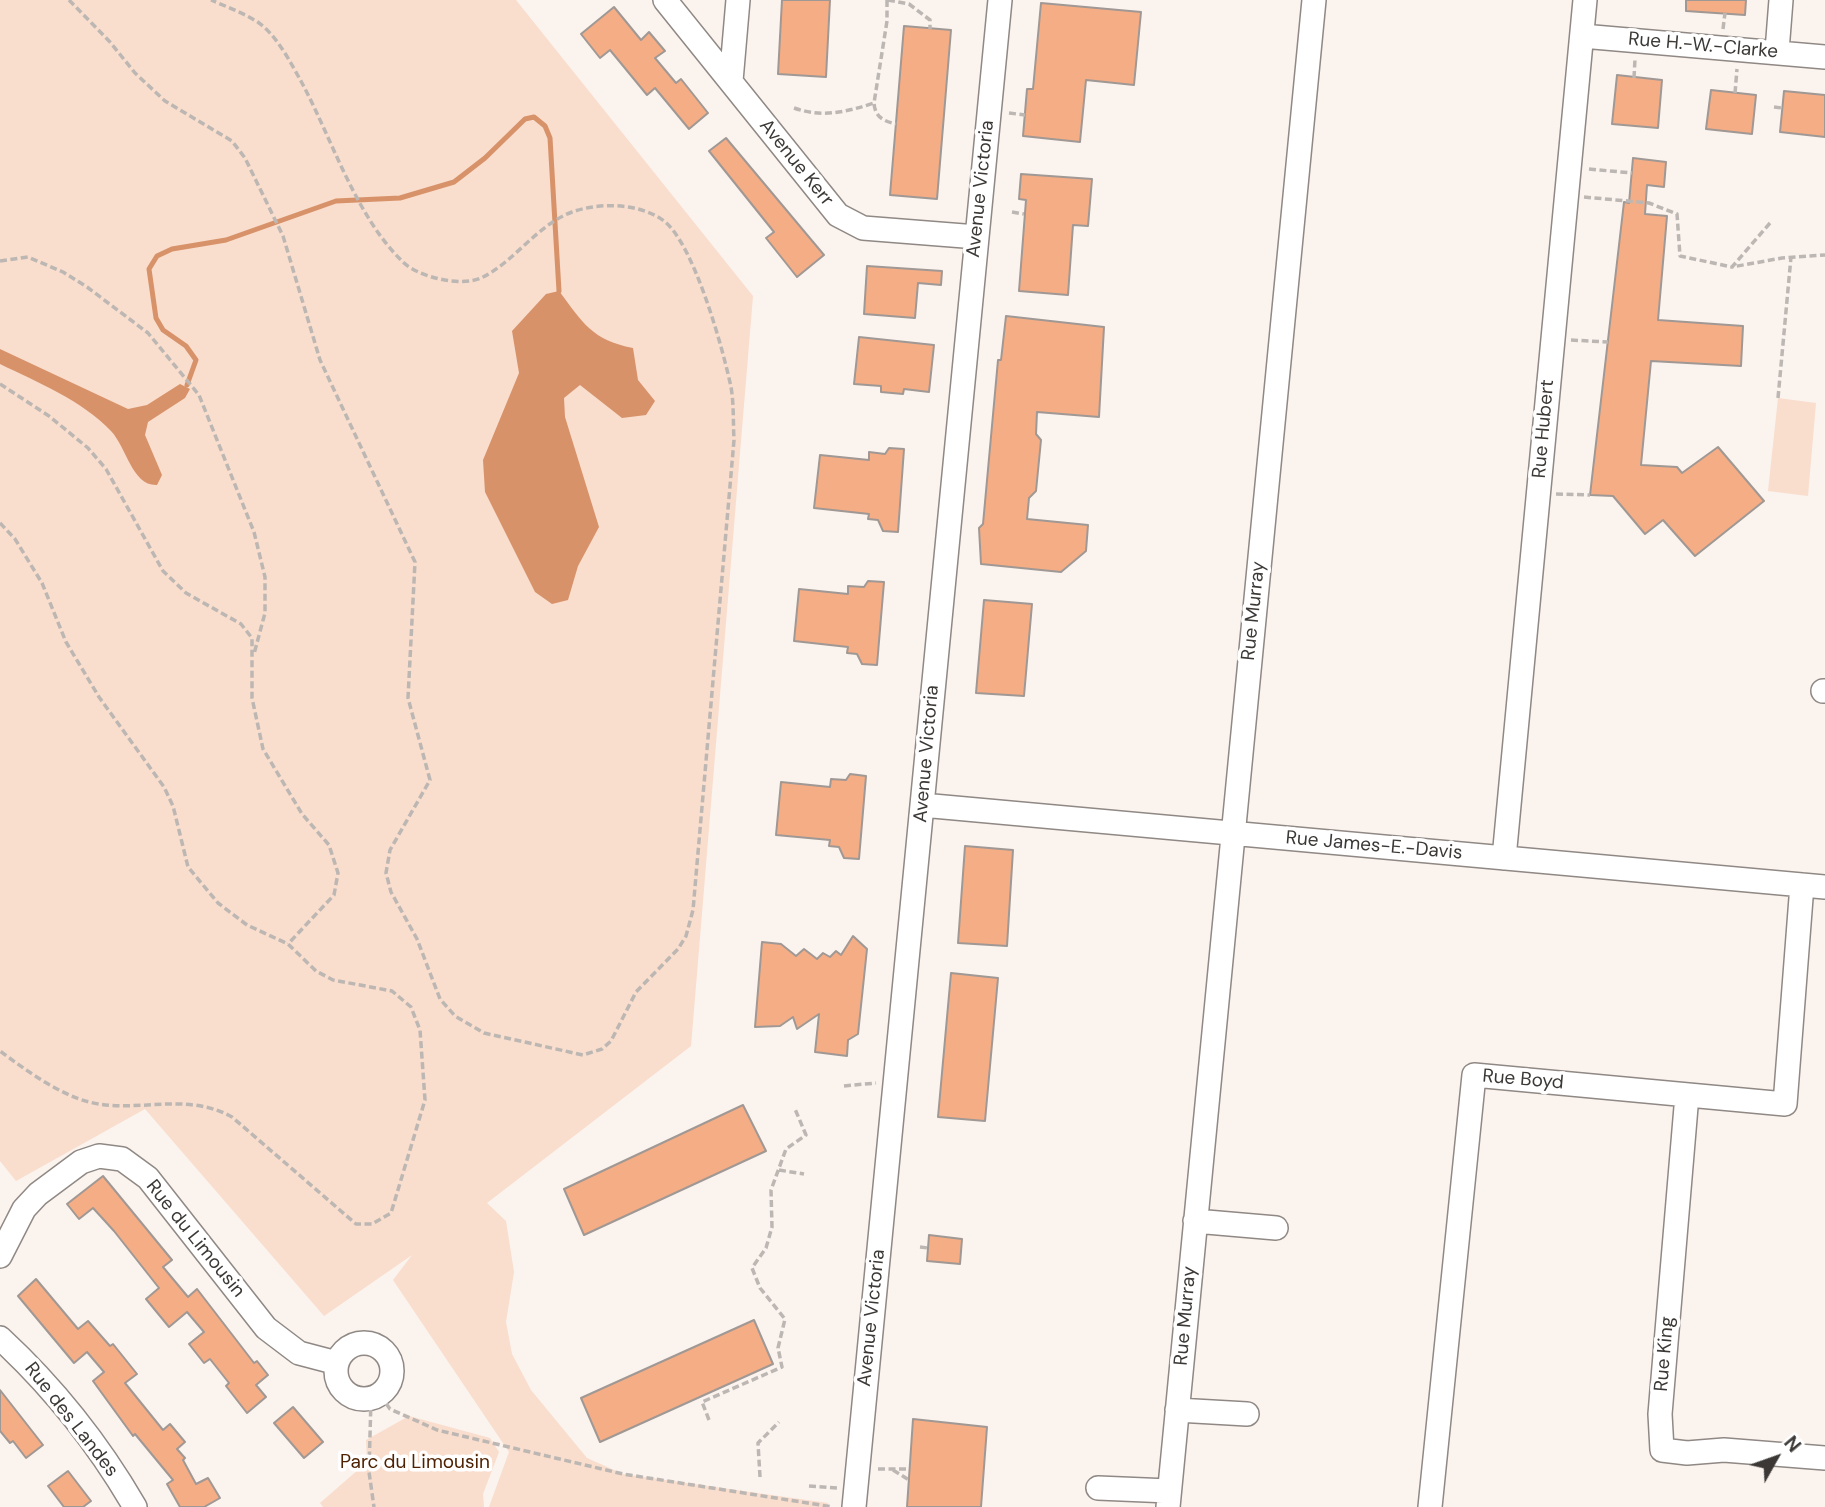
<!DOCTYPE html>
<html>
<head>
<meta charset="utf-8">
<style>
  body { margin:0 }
  #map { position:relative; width:1825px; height:1507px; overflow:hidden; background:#fbf3ee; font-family:"DM Sans",sans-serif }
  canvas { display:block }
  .north { position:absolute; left:1741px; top:1423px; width:70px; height:70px; -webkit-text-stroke:5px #fff; paint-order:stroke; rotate:50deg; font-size:19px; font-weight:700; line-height:28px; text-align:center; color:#3b3836 }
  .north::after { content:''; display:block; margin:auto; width:24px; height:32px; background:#3b3836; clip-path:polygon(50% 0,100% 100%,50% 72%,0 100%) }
</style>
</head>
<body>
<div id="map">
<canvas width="1825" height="1507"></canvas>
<div class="north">N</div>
</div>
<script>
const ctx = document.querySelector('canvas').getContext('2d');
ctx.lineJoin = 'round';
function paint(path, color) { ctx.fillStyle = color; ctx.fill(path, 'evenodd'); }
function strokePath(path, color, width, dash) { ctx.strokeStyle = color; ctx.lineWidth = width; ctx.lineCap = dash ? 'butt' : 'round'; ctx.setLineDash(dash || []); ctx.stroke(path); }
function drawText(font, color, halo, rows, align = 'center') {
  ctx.font = font + ' "DM Sans",sans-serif'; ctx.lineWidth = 7; ctx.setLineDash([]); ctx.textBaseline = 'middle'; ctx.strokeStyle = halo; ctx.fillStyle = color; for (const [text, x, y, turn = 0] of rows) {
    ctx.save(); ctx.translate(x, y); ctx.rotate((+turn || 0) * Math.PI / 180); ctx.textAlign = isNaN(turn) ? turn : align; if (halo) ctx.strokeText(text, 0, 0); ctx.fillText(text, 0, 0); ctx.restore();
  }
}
const green = new Path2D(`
  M 0,0 L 516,0 L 753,296 L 691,1046 L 487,1203 L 506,1221 L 514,1272 L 506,1322 L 512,1354 L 531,1390 L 587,1458 L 623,1474 L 828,1503 L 827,1507 L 489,1507 L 509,1452 L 393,1280 L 412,1255 L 324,1316 L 145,1109 L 16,1181 L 0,1161 Z
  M 1778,398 L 1816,403 L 1808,496 L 1768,491 Z
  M 409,1416 L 490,1438 L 499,1452 L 483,1494 L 484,1507 L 323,1507 L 320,1503 L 367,1462 L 366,1440 Z`);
const water = new Path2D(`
  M 559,291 C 583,323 592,340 633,348 L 638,380 L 655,401 L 646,415 L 622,418 L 580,385 L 564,398 L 565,417 L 599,527 L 578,566 L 568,600 L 552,604 L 535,592 L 485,492 L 483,460 L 519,373 L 512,331 L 546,294 Z
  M 0,349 L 128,409 L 147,405 L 180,384 L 190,389 L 185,398 L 148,422 L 145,435 L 162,475 L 157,485 C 132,486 127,448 111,431 C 83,401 37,382 0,364 Z`);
const stream = new Path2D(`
  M 187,385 L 196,360 L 186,346 L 163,330 L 156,318 L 149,269 L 157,256 L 172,249 L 226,240 L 336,201 L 400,198 L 454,182 L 485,158 L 525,119 L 534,117 L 545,126 L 550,138 L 559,291`);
const building = new Path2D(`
  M 782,0 L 830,0 L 826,77 L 778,74 Z
  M 1686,0 L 1746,0 L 1745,15 L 1686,11 Z
  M 1041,3 L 1141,12 L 1134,85 L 1086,80 L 1080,142 L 1023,136 L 1027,89 L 1033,89 Z
  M 614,7 L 641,40 L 649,32 L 665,51 L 655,58 L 676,83 L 681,79 L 708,113 L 689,129 L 655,88 L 647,95 L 610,50 L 600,58 L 581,34 Z
  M 904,26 L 951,30 L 937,199 L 890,195 Z
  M 1617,75 L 1662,80 L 1658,128 L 1612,124 Z
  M 1711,90 L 1756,95 L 1752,134 L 1706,129 Z
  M 1784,91 L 1825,95 L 1825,137 L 1780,132 Z
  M 726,138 L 824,255 L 797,277 L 766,238 L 774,232 L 709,151 Z
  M 1633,158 L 1666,162 L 1664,187 L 1647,185 L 1645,214 L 1667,216 L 1658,320 L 1743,326 L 1741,366 L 1651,361 L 1641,465 L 1677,467 L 1682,473 L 1718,447 L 1764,501 L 1695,556 L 1663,520 L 1645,534 L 1613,496 L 1590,495 L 1624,202 L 1629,203 Z
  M 1021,174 L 1092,179 L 1088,226 L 1073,225 L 1068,295 L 1019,291 L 1026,200 L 1019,199 Z
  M 867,266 L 942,271 L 941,285 L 918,283 L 915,318 L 864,314 Z
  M 1006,316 L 1104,327 L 1099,417 L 1037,412 L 1036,434 L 1041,440 L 1036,491 L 1029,498 L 1027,519 L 1088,525 L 1086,551 L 1061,572 L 981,564 L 979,528 L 983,524 L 998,360 L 1001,360 Z
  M 859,337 L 934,345 L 929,392 L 904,389 L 903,394 L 881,392 L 881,386 L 854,384 Z
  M 889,448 L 904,449 L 898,532 L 883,531 L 878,520 L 868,519 L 869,514 L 814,508 L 820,455 L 869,460 L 869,452 L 885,454 Z
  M 868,581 L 884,582 L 877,665 L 862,664 L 857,654 L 847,653 L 848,647 L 794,641 L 799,589 L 848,594 L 848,586 L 864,587 Z
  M 984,600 L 1032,604 L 1024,696 L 976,693 Z
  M 850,774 L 866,776 L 859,859 L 844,858 L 839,847 L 829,846 L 830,840 L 776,835 L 781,782 L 830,787 L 831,779 L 846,780 Z
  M 965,846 L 1013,850 L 1007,946 L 958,943 Z
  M 853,936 L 867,949 L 858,1034 L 848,1040 L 847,1056 L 815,1052 L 819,1014 L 797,1029 L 793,1017 L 780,1026 L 755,1027 L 762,942 L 781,944 L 796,956 L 804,949 L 817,959 L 823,953 L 830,957 L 836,951 L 841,955 Z
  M 951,973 L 998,978 L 985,1121 L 938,1117 Z
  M 743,1105 L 766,1151 L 584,1235 L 564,1189 Z
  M 103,1176 L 172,1260 L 163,1267 L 188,1297 L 197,1289 L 254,1363 L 257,1361 L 268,1375 L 256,1385 L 266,1397 L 247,1413 L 226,1386 L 229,1383 L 210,1359 L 204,1363 L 189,1344 L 204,1332 L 187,1312 L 169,1327 L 146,1299 L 159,1288 L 114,1231 L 93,1208 L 79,1219 L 67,1204 Z
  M 929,1235 L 962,1239 L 960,1264 L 927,1261 Z
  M 36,1279 L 78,1329 L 88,1321 L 110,1346 L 113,1344 L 137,1374 L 125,1383 L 163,1430 L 170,1424 L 185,1442 L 177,1449 L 185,1458 L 183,1460 L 196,1484 L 208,1478 L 220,1498 L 204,1507 L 180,1507 L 167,1484 L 173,1480 L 135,1434 L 133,1436 L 93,1381 L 104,1372 L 87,1352 L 74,1363 L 18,1296 Z
  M 754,1320 L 773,1364 L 600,1442 L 581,1398 Z
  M 0,1390 L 43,1445 L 26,1458 L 13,1441 L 10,1443 L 0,1431 Z
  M 293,1407 L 323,1442 L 304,1458 L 274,1423 Z
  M 913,1419 L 987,1427 L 981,1507 L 907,1507 Z
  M 68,1471 L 91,1501 L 83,1507 L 64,1507 L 48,1486 Z`);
const path = new Path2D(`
  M 69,0 L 110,42 L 135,73 L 165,101 L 232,141 L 245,158 L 283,236 L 320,360 L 415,562 L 408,698 L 430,780 L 390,850 L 386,873 L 391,892 L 417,939 L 440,999 L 455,1016 L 484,1033 L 583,1055 L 602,1049 L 611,1041 L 636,992 L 678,949 L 686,936 L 693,910 L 734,440 C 733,422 734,404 731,387 C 723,349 694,244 664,221 C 640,203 600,202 572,212 C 537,225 515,261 483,277 C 462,288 418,277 403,262 C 356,217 332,139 302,83 C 291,63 277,36 259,23 C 244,13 227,7 211,0
  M 887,0 L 887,21 L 874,103 C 875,117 883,121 896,124
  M 888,0 L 909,4 L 930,20 L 930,29
  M 1723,29 L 1725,13
  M 1634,78 L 1635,59
  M 1735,93 L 1737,69
  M 1774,107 L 1782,108
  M 794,108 C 823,118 846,112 874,103
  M 1009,113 L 1025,115
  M 1589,169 L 1632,173
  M 1584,197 L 1649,203 L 1677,214 L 1680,256 L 1732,267
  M 1012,212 L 1024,214
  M 1770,223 L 1732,267 L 1782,258 L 1825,255
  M 0,261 L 28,257 L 63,272 L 87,287 L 148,333 L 199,395 L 254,532 L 265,577 L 265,613 L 254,654
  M 1571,340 L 1608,342
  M 0,384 L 49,416 L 88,448 L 106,469 L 163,571 L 186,593 L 241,624 L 252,638 L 252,698 L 263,749 L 302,814 L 329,845 L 338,873 L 334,895 L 288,944
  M 1778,398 L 1791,257
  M 1556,494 L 1590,495
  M 0,523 L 15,539 L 42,583 L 66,642 L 99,697 L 164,787 L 173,806 L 188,867 L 218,903 L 247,925 L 288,944 L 316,971 L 333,980 L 392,991 L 411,1007 L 420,1030 L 425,1100 L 391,1213 L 372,1224 L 356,1224 L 232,1117 C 185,1091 138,1114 89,1102 C 60,1095 24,1069 0,1051
  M 844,1086 L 876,1083
  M 779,1170 L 804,1174
  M 920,1247 L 928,1248
  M 380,1395 L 390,1409 L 437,1430 L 623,1474 L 833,1507
  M 371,1399 L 369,1472 L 374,1507
  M 709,1420 L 702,1402 L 782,1367 L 778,1348 L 785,1319 L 760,1288 L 752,1268 L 766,1248 L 772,1227 L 771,1190 L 786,1149 L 806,1135 L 795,1109
  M 878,1469 L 908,1469
  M 893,1470 L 909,1480
  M 760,1477 L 758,1443 L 779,1422
  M 809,1486 L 838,1488`);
const minor = new Path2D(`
  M 665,0 L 838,215 L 863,228 L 977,237
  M 1582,36 L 1825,57
  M 1777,51 L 1781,0
  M 731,81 L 738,0
  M 1823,691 L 1825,691
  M 922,805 L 1825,887
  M 1504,858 L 1585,0
  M 1687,1095 L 1660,1414 L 1662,1450 L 1687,1453 L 1724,1450 L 1825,1458
  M 1195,1221 L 1276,1228
  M 0,1256 L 24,1209 L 38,1194 L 81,1162 L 99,1156 L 122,1159 L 148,1178 L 266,1328 L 299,1353 L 337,1363
  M 0,1338 C 53,1387 99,1445 135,1507
  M336 1371a28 28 0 1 1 56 0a28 28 0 1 1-56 0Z
  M 1177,1410 L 1247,1414
  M 1098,1488 L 1169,1491
  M 854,1507 L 1000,0
  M 1168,1507 L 1314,0
  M 1430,1507 L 1474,1075 L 1785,1104 L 1802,885`);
const streetNames = [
  ["Rue H.-W.-Clarke",1703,46,5],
  ["Avenue Kerr",796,163,51],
  ["Avenue Victoria",981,189,-84],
  ["Rue Hubert",1544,429,-85],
  ["Rue Murray",1254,611,-84],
  ["Avenue Victoria",927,754,-85],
  ["Rue James-E.-Davis",1374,846,5],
  ["Rue Boyd",1523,1080,5],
  ["Rue du Limousin",195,1239,51],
  ["Rue Murray",1186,1316,-85],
  ["Avenue Victoria",872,1318,-84],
  ["Rue King",1665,1354,-85],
  ["Rue des Landes",71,1420,52]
];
const parkNames = [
  ["Parc du Limousin",415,1463]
];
paint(green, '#f9ddcd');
paint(water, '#d7926a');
strokePath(stream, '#d7926a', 5);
paint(building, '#f5ad85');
strokePath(building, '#a09894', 2);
strokePath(minor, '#8f8884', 26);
strokePath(path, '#bdb7b3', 3.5, [7, 3.5]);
strokePath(minor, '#fff', 23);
drawText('19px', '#3b3836', '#fff', streetNames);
drawText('19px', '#4d2101', '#fff', parkNames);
</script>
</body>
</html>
